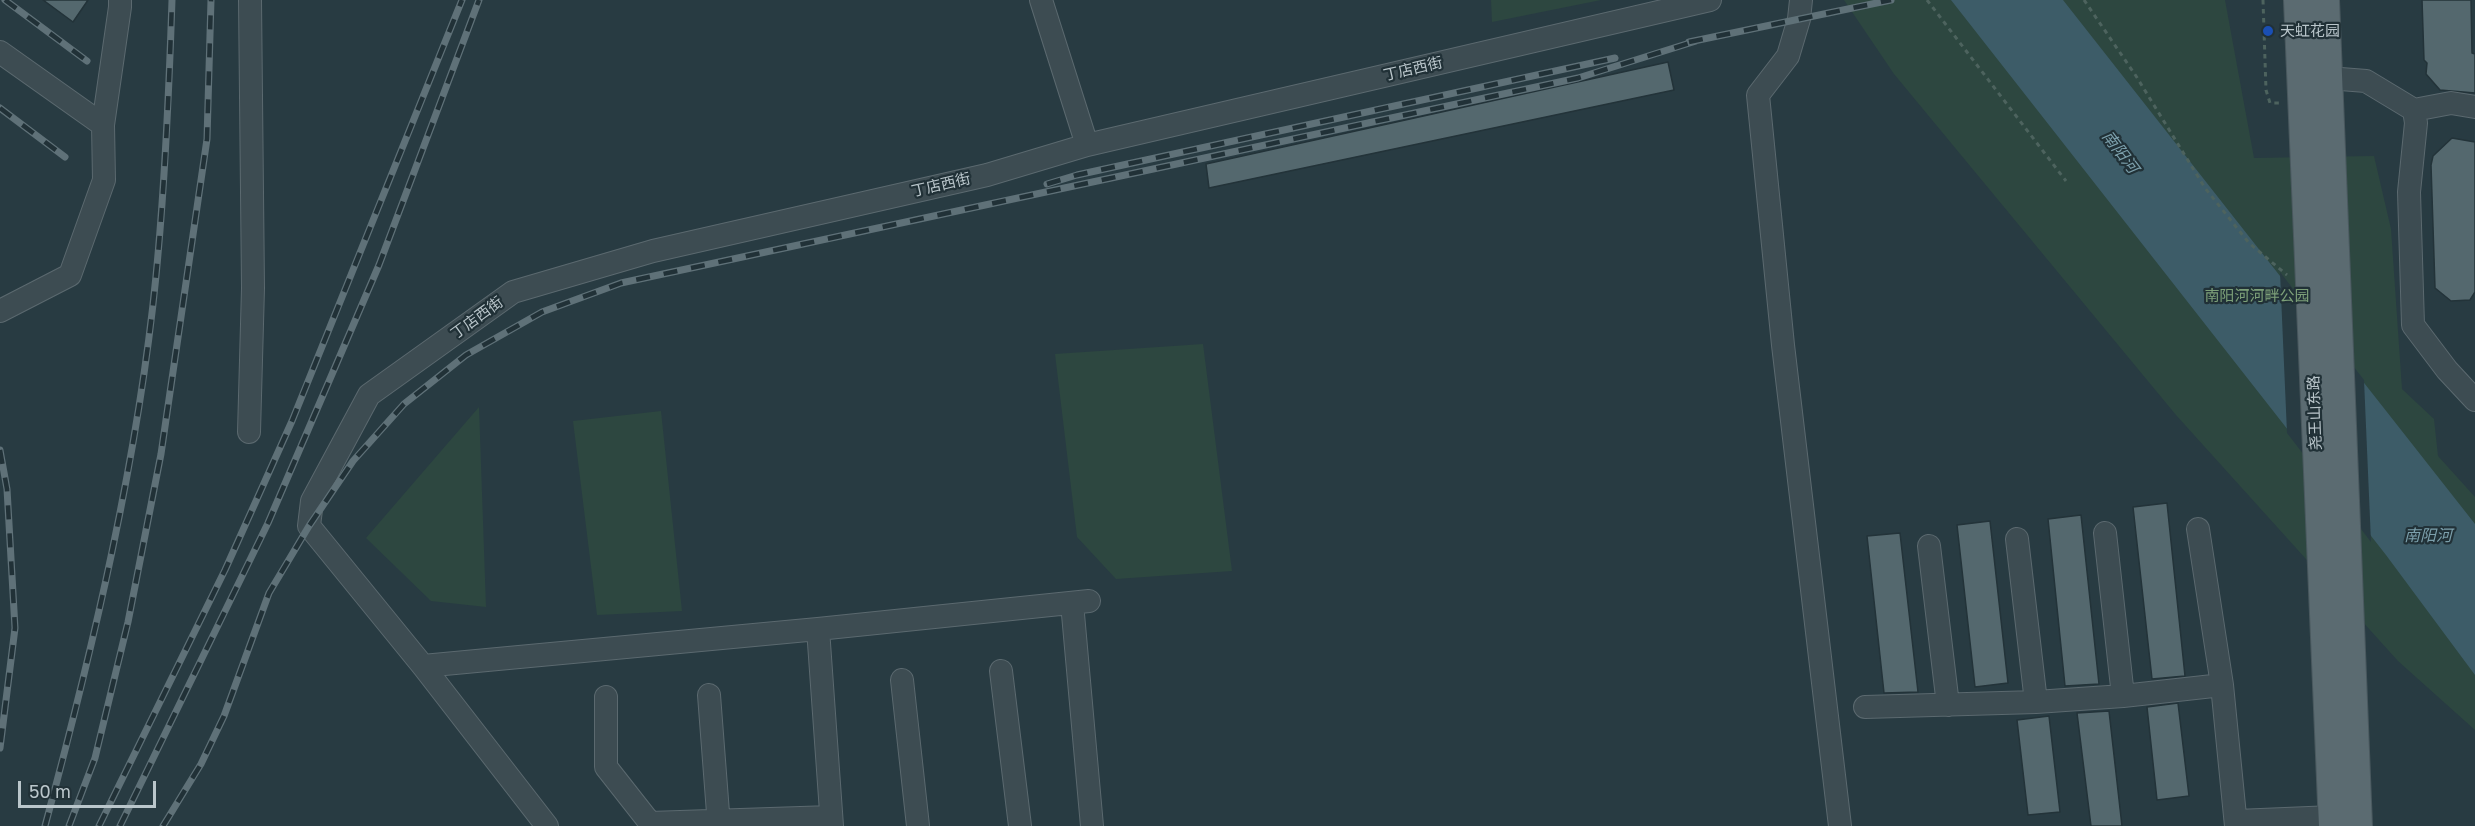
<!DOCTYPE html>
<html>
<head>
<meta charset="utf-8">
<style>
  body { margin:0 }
  #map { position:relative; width:2475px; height:826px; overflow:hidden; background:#283b42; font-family:"Golos Text",sans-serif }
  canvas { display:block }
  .scale { position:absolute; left:18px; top:781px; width:138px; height:27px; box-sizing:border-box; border:3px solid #bac6cb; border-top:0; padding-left:8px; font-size:18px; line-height:21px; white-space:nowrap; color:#bac6cb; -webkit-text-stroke:4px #213137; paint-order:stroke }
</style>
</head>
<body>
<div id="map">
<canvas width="2475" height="826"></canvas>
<div class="scale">50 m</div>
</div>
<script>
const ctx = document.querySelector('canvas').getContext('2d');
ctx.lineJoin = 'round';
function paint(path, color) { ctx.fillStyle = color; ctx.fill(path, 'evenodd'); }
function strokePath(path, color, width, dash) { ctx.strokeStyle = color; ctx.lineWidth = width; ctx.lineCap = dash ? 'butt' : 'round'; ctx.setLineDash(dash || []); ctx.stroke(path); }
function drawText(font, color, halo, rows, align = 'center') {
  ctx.font = font + ' "Golos Text","Noto Sans SC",sans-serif'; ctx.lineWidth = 4.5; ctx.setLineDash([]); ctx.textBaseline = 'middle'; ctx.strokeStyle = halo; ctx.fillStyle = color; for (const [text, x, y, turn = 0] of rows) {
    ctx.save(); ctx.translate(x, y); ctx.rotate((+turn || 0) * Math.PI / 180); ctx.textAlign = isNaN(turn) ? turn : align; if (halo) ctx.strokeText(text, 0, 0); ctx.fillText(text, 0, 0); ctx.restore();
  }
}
const green = new Path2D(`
  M 1491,0 L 1601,0 L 1492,22 Z
  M 1844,0 L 2225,0 L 2254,158 L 2374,156 L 2391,229 L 2402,389 L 2434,419 L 2438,456 L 2475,497 L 2475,730 L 2398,661 L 2176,415 L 1894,74 Z
  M 1203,344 L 1232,571 L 1116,579 L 1077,537 L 1055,354 Z
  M 479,407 L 486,607 L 431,601 L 366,538 Z
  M 661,411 L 682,611 L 597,615 L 573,421 Z`);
const water = new Path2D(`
  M 1951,0 L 2063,0 L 2475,524 L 2475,675 L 2386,555 Z`);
const pier = new Path2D(`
  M 2280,272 L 2364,380 L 2371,542 L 2287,433 Z`);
const building = new Path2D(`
  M 43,0 L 88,0 L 73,22 Z
  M 2422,0 L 2471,0 L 2472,53 L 2475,54 L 2475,93 L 2440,90 L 2426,74 L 2427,63 L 2424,60 Z
  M 1668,62 L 1674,90 L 1209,188 L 1206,164 Z
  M 2452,138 L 2475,142 L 2475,292 L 2470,300 L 2451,301 L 2435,288 L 2431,165 L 2433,156 Z
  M 2167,503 L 2185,676 L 2152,679 L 2133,507 Z
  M 2081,515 L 2099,684 L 2065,686 L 2048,519 Z
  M 1990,521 L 2008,683 L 1975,687 L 1957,525 Z
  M 1900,533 L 1918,692 L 1884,693 L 1867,536 Z
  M 2178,703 L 2189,796 L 2157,800 L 2147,707 Z
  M 2109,711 L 2122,826 L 2091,826 L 2077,713 Z
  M 2049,716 L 2060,812 L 2028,815 L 2017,720 Z`);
const path = new Path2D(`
  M 1927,0 L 2066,181
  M 2084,0 L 2136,76 L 2205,188 L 2249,243 L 2287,275
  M 2263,0 L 2266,90 L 2270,103 L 2279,103`);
const minor = new Path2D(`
  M 1041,0 L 1087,145
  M 1801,0 L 1799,19 L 1788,56 L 1758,95 L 1783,345 L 1840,826
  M 0,52 L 103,125
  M 2328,78 L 2366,81 L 2414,110 L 2451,103 L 2475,107
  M 2414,110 L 2416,123 L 2409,192 L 2413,325 L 2447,370 L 2475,400
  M 0,311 L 70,275 L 104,180 L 103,125 L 120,7 L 120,0
  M 249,432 L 253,288 L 250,0
  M 2198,529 L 2222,685
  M 2105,533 L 2123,696
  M 2017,539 L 2036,702
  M 1929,546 L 1948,705
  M 1072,603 L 1092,826
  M 818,629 L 832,826
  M 423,666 L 818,629 L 1089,601
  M 1001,671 L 1020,826
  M 902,680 L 918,826
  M 709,695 L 719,826
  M 606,697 L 606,767 L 650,823 L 831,817
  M 1865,707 L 2036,702 L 2123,696 L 2222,685 L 2236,826
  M 2237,821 L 2333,817
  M 547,826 L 423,666 L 309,526 L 312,501 L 369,395 L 513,292 L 653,251 L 987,175 L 1087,145 L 1710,0`);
const major = new Path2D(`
  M 2298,0 L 2333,826
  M 2325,0 L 2358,826`);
const rail = new Path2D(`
  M 5,0 L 87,61
  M 1689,42 L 1891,0
  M 0,108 L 65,157
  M 1047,184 L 1077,175 L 1615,58
  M 0,450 L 7,489 L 15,628 L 0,748
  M 45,826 C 93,648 138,459 156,276 C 165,184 169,92 172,0
  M 69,826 L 95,758 L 128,622 L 161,454 L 207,139 L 211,0
  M 99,826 L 225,570 L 292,421 L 462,0
  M 120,826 L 268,523 L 379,265 L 479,0
  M 163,826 L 201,764 L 224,716 L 269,593 L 309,526 L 353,461 L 404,404 L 466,355 L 542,312 L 621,283 L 1578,78 L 1696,41`);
const markers = [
  [2268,31,6,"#1a4fb4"]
];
const poiNames = [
  ["天虹花园",2280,31]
];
const streetNames = [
  ["丁店西街",1413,69,-13],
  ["丁店西街",941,185,-13],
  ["丁店西街",477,318,-36],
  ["尧王山东路",2315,413,-92]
];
const parkNames = [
  ["南阳河河畔公园",2257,296]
];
const waterNames = [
  ["南阳河",2120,152,53],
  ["南阳河",2428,536]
];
paint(green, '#2d4740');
paint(water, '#3d5c68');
paint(pier, '#283b42');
paint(building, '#54686e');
strokePath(building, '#233339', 1.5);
strokePath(minor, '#5b696f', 24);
strokePath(major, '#49585e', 30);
strokePath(path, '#4d635e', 3, [4.5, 4.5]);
strokePath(minor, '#3d4c52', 22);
strokePath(major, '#5b6b71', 28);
strokePath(rail, '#5f7178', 7);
strokePath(rail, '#213137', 4.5, [14]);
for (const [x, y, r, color] of markers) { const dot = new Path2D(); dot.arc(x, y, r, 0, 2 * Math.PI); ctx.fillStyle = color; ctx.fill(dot); strokePath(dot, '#213137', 2); }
drawText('15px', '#bac6cb', '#213137', poiNames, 'left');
drawText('15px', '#bac6cb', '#213137', streetNames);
drawText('15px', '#7da079', '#213137', parkNames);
drawText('italic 16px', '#7ca0ac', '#213137', waterNames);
</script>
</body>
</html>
